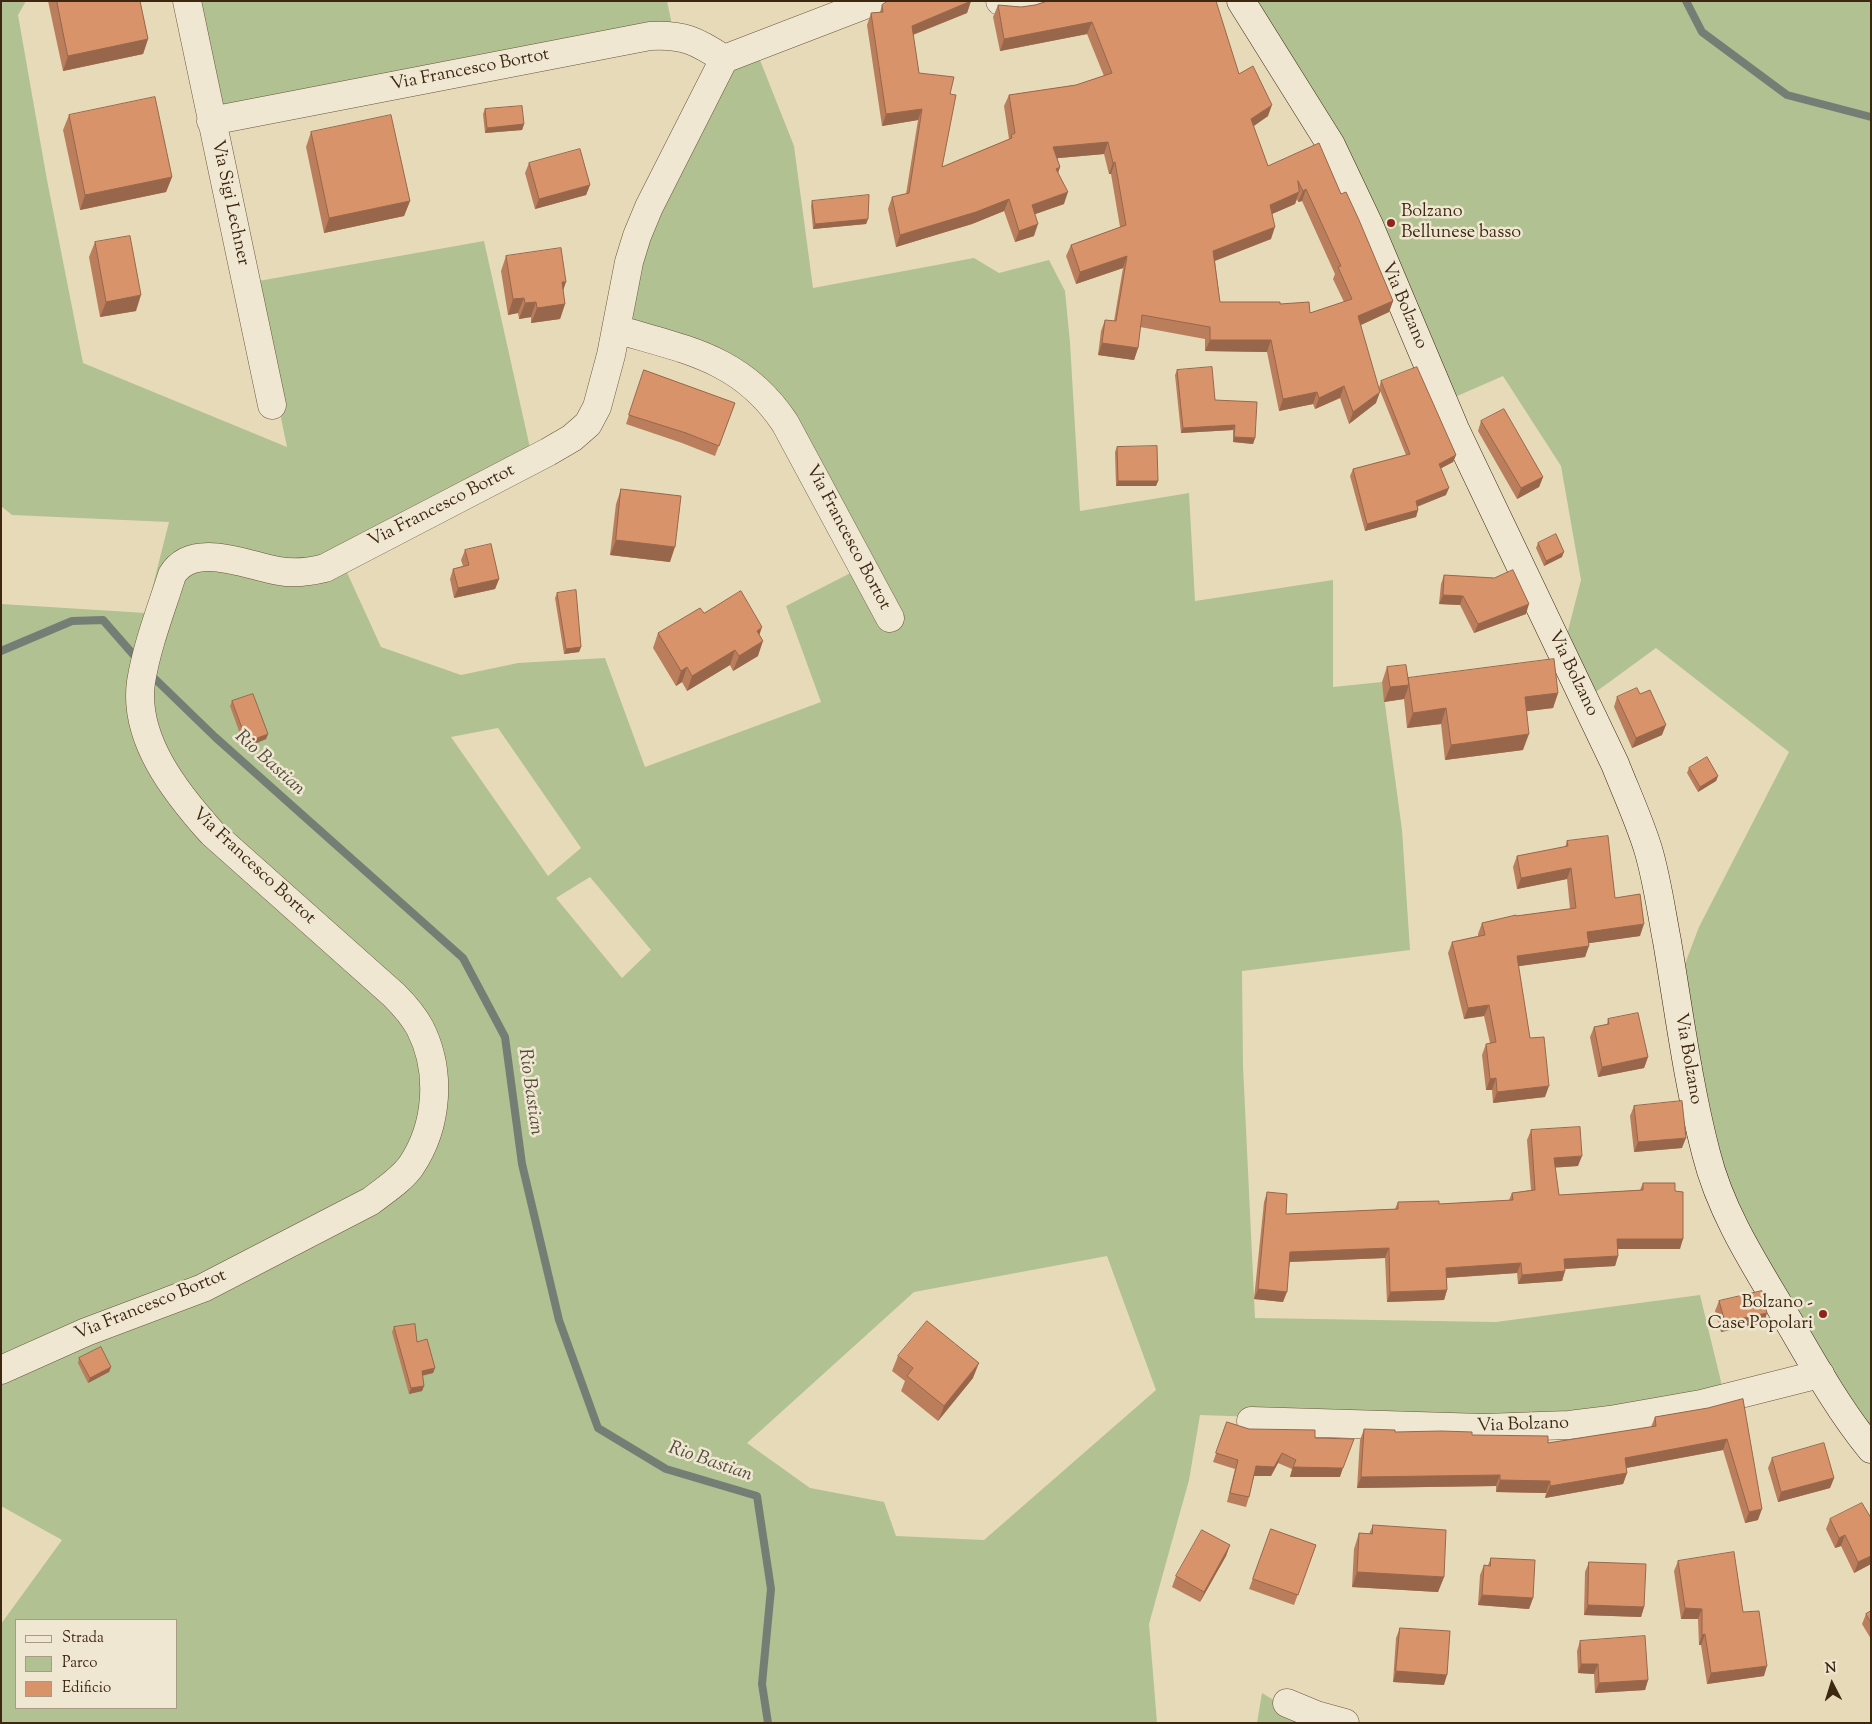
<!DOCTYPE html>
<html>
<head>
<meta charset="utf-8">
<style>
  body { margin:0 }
  #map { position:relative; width:1872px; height:1724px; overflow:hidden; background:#e7dab9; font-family:"Sorts Mill Goudy",serif }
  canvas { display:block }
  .frame { position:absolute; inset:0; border:2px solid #3d2711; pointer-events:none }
  .legend { position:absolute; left:15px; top:1619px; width:162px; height:90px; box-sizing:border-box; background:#efe7d2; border:1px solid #a89a85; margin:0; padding:6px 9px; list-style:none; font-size:15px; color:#3d2711 }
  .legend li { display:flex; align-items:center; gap:10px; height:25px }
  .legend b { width:25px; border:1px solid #a89a85 }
  .north { position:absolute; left:1807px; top:1659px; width:50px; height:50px; -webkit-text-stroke:4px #efe7d2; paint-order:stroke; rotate:355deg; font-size:14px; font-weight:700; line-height:20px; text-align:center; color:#3d2711 }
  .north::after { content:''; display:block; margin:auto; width:18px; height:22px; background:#3d2711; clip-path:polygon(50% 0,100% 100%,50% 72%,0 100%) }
</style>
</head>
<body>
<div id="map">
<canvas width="1872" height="1724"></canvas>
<div class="frame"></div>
<ul class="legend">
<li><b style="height:6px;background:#efe7d2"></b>Strada</li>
<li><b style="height:14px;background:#b1c192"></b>Parco</li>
<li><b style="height:14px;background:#d9936b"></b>Edificio</li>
</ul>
<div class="north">N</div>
</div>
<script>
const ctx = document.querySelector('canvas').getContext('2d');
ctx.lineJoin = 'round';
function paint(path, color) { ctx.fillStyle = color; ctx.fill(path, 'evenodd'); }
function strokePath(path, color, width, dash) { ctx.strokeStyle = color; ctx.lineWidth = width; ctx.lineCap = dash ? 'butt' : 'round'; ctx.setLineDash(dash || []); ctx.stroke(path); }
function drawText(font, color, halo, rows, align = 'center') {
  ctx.font = font + ' "Sorts Mill Goudy",serif'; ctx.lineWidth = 5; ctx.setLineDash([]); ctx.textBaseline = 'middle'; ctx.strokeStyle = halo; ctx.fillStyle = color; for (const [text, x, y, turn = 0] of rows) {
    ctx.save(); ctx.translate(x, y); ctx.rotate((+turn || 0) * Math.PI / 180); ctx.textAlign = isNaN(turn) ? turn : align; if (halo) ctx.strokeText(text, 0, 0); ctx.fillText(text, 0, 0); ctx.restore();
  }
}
const green = new Path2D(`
  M 1,1 L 26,1 L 18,15 L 47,180 L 83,363 L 287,447 L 253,282 L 484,241 L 534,466 L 344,566 L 381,647 L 461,675 L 518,663 L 605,658 L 645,767 L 821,702 L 786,606 L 874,561 L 830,487 L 784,399 L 614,336 L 623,245 L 752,40 L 794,146 L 813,288 L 974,258 L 999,273 L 1049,260 L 1065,291 L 1070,343 L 1080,511 L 1189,493 L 1195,601 L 1333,580 L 1333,687 L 1382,682 L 1402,830 L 1410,950 L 1242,971 L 1243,1066 L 1255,1318 L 1496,1322 L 1700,1295 L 1724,1394 L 1640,1412 L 1432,1423 L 1200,1415 L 1189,1480 L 1149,1624 L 1157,1723 L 1,1723 L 1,1624 L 62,1540 L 1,1506 L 1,604 L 146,613 L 169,522 L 12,515 L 1,506 ZM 498,728 L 581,848 L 548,876 L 451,737 ZM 590,877 L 651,950 L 622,978 L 556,898 ZM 1107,1256 L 1156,1390 L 984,1540 L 896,1536 L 884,1502 L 810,1488 L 747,1443 L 914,1292 ZM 16,1620 L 176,1620 L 176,1708 L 16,1708 Z
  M 181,1 L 667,1 L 672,25 L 206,126 Z
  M 1255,1 L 1871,1 L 1871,1434 L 1769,1272 L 1723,1178 L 1680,977 L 1699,927 L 1789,752 L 1656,648 L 1582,702 L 1561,658 L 1581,580 L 1561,466 L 1503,376 L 1448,400 Z
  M 1262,1693 L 1285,1707 L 1328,1723 L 1257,1723 Z`);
const stream = new Path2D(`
  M 1686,1 L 1702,32 L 1787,95 L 1871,117
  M 1,651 L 72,621 L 103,620 L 139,661
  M 150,674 L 215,737 L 463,958 L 505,1037 L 522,1164 L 559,1320 L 598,1428 L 666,1469 L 757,1496 L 771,1589 L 762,1684 L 768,1723`);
const street = new Path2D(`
  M 187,1 L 272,405
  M 1000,1 L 1015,3 L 1028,1
  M 211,121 L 650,36 C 683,34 697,41 724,59 L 875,1
  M 616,329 C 686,350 742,358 785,423 L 890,618
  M 1,1370 L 86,1332 L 203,1288 L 371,1201 C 385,1190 401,1180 411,1166 C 438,1126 442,1071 420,1028 C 413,1015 404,1005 394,995 L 212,833 C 176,793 133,739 141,682 C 147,645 161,610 172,575 C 193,540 248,566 279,571 C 295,574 309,572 325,568 L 548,452 L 572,438 L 588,424 L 597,407 L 611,355 L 629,262 L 637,236 L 649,207 L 724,59
  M 1251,1421 L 1484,1428 L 1569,1425 L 1610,1420 L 1701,1404 L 1820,1374
  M 1287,1703 L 1316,1715 L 1345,1723`);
const secondary = new Path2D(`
  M 1241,1 L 1331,145 L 1369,225 L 1455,429 L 1615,764 C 1626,792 1639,820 1648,849 C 1657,879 1661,910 1667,941 C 1679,1012 1688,1084 1706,1153 C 1721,1214 1757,1268 1789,1322 C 1814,1365 1839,1410 1871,1449`);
const wall = new Path2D(`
  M 48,1 L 140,1 L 148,39 L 143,54 L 63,71 Z
  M 971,1 L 967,13 L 913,35 L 919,73 L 950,94 L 942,167 L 1009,139 L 1004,106 L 1009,95 L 1076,85 L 1104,76 L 1087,34 L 1000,51 L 993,17 L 998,5 L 1021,7 L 1035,5 L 1048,1 L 1239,74 L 1268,116 L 1253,126 L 1268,166 L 1341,194 L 1393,301 L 1389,312 L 1361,325 L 1376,403 L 1349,424 L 1340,398 L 1315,409 L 1313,404 L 1279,411 L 1267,352 L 1205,351 L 1205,339 L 1140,327 L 1138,348 L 1134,360 L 1098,355 L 1101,331 L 1105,320 L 1114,321 L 1123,268 L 1076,284 L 1066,256 L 1071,245 L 1120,227 L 1111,174 L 1109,174 L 1104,154 L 1057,158 L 1060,167 L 1058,173 L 1064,204 L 1035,214 L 1034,236 L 1015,242 L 1004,211 L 972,224 L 896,247 L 888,209 L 892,197 L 906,194 L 918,120 L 882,126 L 867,25 L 871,13 L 880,12 L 882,5 ZM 1297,199 L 1298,202 L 1302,201 L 1335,274 L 1333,279 L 1344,302 L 1310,313 L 1280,304 L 1220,302 L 1215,261 L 1271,239 L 1272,214 L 1295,204 Z
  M 485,109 L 524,124 L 522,130 L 485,133 L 483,114 Z
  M 69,115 L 172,177 L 166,192 L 80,210 L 63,130 Z
  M 311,132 L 410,201 L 404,216 L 324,233 L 306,147 Z
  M 529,163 L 590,185 L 586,195 L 535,209 L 525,173 Z
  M 812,201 L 868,219 L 866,224 L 813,229 L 811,206 Z
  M 95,242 L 136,311 L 100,317 L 89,257 Z
  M 506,256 L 563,289 L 565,304 L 560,319 L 531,323 L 531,317 L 519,319 L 518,313 L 508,315 L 501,271 Z
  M 644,370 L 735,403 L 715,456 L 682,443 L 626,424 Z
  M 1177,370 L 1215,400 L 1255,438 L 1253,444 L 1233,442 L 1233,430 L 1181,433 L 1175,375 Z
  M 1381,381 L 1456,455 L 1453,462 L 1441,468 L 1446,495 L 1417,507 L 1418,510 L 1416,517 L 1365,531 L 1350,476 L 1353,469 L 1406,455 L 1379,388 Z
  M 1481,421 L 1543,477 L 1539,487 L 1517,499 L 1478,431 Z
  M 1117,447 L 1158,481 L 1156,486 L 1116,486 L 1115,452 Z
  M 621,489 L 670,562 L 610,555 L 616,504 Z
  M 1538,543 L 1562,557 L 1544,566 L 1536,548 Z
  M 465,550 L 499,579 L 495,589 L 454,598 L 450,579 L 453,569 L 463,566 L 461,560 Z
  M 1444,575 L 1494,578 L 1526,614 L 1474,633 L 1460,605 L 1439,604 L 1441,584 Z
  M 557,593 L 581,647 L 579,652 L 564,654 L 555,598 Z
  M 704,613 L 759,635 L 758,656 L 733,671 L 730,665 L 687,691 L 682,682 L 676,686 L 653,648 L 658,633 Z
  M 1387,667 L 1408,679 L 1558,693 L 1553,708 L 1527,711 L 1523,750 L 1445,760 L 1441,724 L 1407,728 L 1404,699 L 1384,702 L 1382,682 Z
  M 1640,694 L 1662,735 L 1632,748 L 1614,707 L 1617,697 Z
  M 232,701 L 268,734 L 266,739 L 245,748 L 230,706 Z
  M 1689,768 L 1718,776 L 1716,781 L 1698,792 L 1687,773 Z
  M 1567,841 L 1615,898 L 1640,936 L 1589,943 L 1585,957 L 1518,966 L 1530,1038 L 1545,1097 L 1493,1103 L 1492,1090 L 1486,1090 L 1482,1055 L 1486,1044 L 1490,1043 L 1484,1016 L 1464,1019 L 1448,953 L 1452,942 L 1478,936 L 1478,934 L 1482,923 L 1516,916 L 1570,909 L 1567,879 L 1517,889 L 1513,867 L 1517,856 L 1565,847 Z
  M 1608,1019 L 1648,1057 L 1644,1068 L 1598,1077 L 1590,1037 L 1594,1027 L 1607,1024 Z
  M 1634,1106 L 1682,1148 L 1634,1152 L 1630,1116 Z
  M 1531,1130 L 1578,1166 L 1555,1167 L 1559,1195 L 1640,1190 L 1643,1183 L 1675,1191 L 1680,1249 L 1618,1249 L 1618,1256 L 1615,1266 L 1565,1269 L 1565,1271 L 1562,1281 L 1518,1284 L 1517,1273 L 1447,1278 L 1447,1290 L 1444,1300 L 1387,1302 L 1385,1258 L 1290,1262 L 1283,1302 L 1254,1299 L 1264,1202 L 1267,1192 L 1286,1214 L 1395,1209 L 1398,1202 L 1439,1204 L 1509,1200 L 1512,1193 L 1531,1190 L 1527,1140 Z
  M 1719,1301 L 1764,1323 L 1721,1332 L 1715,1311 Z
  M 394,1327 L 417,1342 L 435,1368 L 433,1373 L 422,1376 L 424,1386 L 422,1391 L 409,1394 L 392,1332 Z
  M 898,1356 L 973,1378 L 938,1421 L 901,1391 L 905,1381 L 892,1371 Z
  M 79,1358 L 111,1367 L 109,1372 L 88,1383 L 78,1363 Z
  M 1743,1399 L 1758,1520 L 1745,1523 L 1723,1450 L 1626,1468 L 1627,1473 L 1623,1484 L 1545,1498 L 1546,1493 L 1496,1492 L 1496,1486 L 1357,1488 L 1360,1440 L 1364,1429 L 1395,1432 L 1472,1435 L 1548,1443 L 1651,1427 L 1655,1417 L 1708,1408 Z
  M 1227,1422 L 1249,1429 L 1315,1438 L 1340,1477 L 1290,1477 L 1292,1469 L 1278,1463 L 1271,1476 L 1254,1476 L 1249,1497 L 1246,1507 L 1227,1502 L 1235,1469 L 1213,1462 Z
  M 1772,1458 L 1834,1478 L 1830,1488 L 1778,1502 L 1768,1468 Z
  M 1871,1518 L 1871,1564 L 1854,1573 L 1841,1546 L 1835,1548 L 1826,1529 L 1830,1519 Z
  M 1373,1525 L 1444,1577 L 1438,1592 L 1352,1587 L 1354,1549 L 1359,1533 L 1369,1534 Z
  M 1271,1529 L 1316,1545 L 1294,1605 L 1249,1589 Z
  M 1230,1545 L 1226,1556 L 1200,1602 L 1172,1587 L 1176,1576 Z
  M 1491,1558 L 1533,1598 L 1529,1609 L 1478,1605 L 1480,1575 L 1484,1565 L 1488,1565 Z
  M 1678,1561 L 1743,1612 L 1764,1676 L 1707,1684 L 1701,1645 L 1699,1645 L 1698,1619 L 1681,1619 L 1674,1571 Z
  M 1589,1562 L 1644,1607 L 1641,1617 L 1584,1615 L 1585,1572 Z
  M 1871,1611 L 1871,1639 L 1862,1624 L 1866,1614 Z
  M 1400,1628 L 1444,1685 L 1393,1682 L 1396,1638 Z
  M 1580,1641 L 1648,1680 L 1645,1690 L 1595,1693 L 1594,1674 L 1578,1673 L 1577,1651 Z`);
const shadedWall = new Path2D(`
  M 971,1 L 967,13 L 907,37 L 912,26 Z
  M 1092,22 L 1087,34 L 1000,51 L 1004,39 Z
  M 148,39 L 143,54 L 63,71 L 68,56 Z
  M 1272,105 L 1268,116 L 1247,131 L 1251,119 Z
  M 922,109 L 918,120 L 882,126 L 886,114 Z
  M 524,124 L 522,130 L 485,133 L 487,128 Z
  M 1108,142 L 1104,154 L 1049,159 L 1053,147 Z
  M 1115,162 L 1111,174 L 1109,174 L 1113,163 Z
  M 1060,167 L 1056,179 L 1056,169 Z
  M 172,177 L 166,192 L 80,210 L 85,195 Z
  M 590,185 L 586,195 L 535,209 L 539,199 Z
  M 1306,189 L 1302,201 L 1298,202 L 1303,191 Z
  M 1068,192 L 1064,204 L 1027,217 L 1032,205 Z
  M 1299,192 L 1295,204 L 1265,217 L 1270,205 Z
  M 1009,199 L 1004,211 L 972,224 L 896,247 L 900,235 Z
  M 410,201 L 404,216 L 324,233 L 329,218 Z
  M 868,219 L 866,224 L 813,229 L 815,224 Z
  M 1038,224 L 1034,236 L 1015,242 L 1019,231 Z
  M 1275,227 L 1271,239 L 1209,263 L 1213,251 Z
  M 1127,256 L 1123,268 L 1076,284 L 1080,272 Z
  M 562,282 L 566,282 L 561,297 Z
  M 141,295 L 136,311 L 100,317 L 106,302 Z
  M 524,298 L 518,313 L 508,315 L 513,299 Z
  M 1393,301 L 1389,312 L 1354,328 L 1358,316 Z
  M 536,302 L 531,317 L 519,319 L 525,303 Z
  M 565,304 L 560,319 L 531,323 L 537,308 Z
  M 1210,340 L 1271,340 L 1267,352 L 1205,351 Z
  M 1102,343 L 1138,348 L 1134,360 L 1098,355 Z
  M 1344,386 L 1340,398 L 1315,409 L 1319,398 Z
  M 1317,392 L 1313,404 L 1279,411 L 1283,399 Z
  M 1380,392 L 1376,403 L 1349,424 L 1353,412 Z
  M 1235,425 L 1233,430 L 1181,433 L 1183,428 Z
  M 1234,437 L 1255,438 L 1253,444 L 1233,442 Z
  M 1456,455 L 1453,462 L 1436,471 L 1439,464 Z
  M 1543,477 L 1539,487 L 1517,499 L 1521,488 Z
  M 1118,481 L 1158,481 L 1156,486 L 1116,486 Z
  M 1449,488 L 1446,495 L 1413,508 L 1416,501 Z
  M 1418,510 L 1416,517 L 1365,531 L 1367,524 Z
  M 616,540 L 675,547 L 670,562 L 610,555 Z
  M 1564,552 L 1562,557 L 1544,566 L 1546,561 Z
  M 499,579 L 495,589 L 454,598 L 458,588 Z
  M 1443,595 L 1463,596 L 1460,605 L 1439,604 Z
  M 1529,604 L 1526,614 L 1474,633 L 1478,624 Z
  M 762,627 L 757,642 L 757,631 Z
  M 763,641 L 758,656 L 733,671 L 739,656 Z
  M 581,647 L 579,652 L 564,654 L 566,649 Z
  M 735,650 L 730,665 L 687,691 L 692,676 Z
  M 687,667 L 682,682 L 676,686 L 681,671 Z
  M 1409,685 L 1404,699 L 1384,702 L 1390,687 Z
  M 1558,693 L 1553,708 L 1520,712 L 1525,697 Z
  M 1446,708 L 1441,724 L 1407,728 L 1413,713 Z
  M 1666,725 L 1662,735 L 1632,748 L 1636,738 Z
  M 268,734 L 266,739 L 245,748 L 247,742 Z
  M 1529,734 L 1523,750 L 1445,760 L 1451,745 Z
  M 1718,776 L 1716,781 L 1698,792 L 1700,787 Z
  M 1571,868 L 1567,879 L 1517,889 L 1521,878 Z
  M 1644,924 L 1640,936 L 1583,944 L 1587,932 Z
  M 1589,946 L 1585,957 L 1513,967 L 1517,956 Z
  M 1489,1005 L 1484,1016 L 1464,1019 L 1468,1008 Z
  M 1648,1057 L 1644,1068 L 1598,1077 L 1602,1067 Z
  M 1496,1078 L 1492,1090 L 1486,1090 L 1490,1079 Z
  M 1549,1086 L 1545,1097 L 1493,1103 L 1497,1092 Z
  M 1686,1138 L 1682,1148 L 1634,1152 L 1638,1142 Z
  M 1582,1156 L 1578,1166 L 1550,1168 L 1554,1158 Z
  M 1617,1239 L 1683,1239 L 1680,1249 L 1614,1249 Z
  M 1389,1248 L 1385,1258 L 1287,1262 L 1290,1252 Z
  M 1618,1256 L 1615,1266 L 1561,1269 L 1564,1259 Z
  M 1521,1263 L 1517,1273 L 1443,1278 L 1446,1268 Z
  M 1565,1271 L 1562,1281 L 1518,1284 L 1522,1275 Z
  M 1258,1289 L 1287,1292 L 1283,1302 L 1254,1299 Z
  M 1447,1290 L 1444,1300 L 1387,1302 L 1390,1292 Z
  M 1767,1313 L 1764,1323 L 1721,1332 L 1725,1322 Z
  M 979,1363 L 973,1378 L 938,1421 L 944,1406 Z
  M 111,1367 L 109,1372 L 88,1383 L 90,1378 Z
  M 435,1368 L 433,1373 L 420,1376 L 422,1371 Z
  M 424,1386 L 422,1391 L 409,1394 L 411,1388 Z
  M 1727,1439 L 1723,1450 L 1621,1469 L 1625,1458 Z
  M 1282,1453 L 1278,1463 L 1271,1476 L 1253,1476 L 1256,1466 Z
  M 1293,1467 L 1343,1468 L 1340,1477 L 1290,1477 Z
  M 1627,1473 L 1623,1484 L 1545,1498 L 1550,1486 Z
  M 1500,1475 L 1496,1486 L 1357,1488 L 1361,1477 Z
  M 1834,1478 L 1830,1488 L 1778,1502 L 1781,1492 Z
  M 1500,1480 L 1550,1481 L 1546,1493 L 1496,1492 Z
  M 1762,1509 L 1758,1520 L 1745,1523 L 1749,1512 Z
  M 1845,1535 L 1841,1546 L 1835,1548 L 1839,1538 Z
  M 1230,1545 L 1226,1556 L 1200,1602 L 1204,1592 Z
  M 1871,1556 L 1871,1564 L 1854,1573 L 1858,1562 Z
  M 1357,1572 L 1444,1577 L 1438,1592 L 1352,1587 Z
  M 1482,1595 L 1533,1598 L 1529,1609 L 1478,1605 Z
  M 1588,1605 L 1644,1607 L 1641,1617 L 1584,1615 Z
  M 1685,1608 L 1702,1609 L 1698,1619 L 1681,1619 Z
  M 1705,1634 L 1701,1645 L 1699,1645 L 1702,1635 Z
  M 1581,1664 L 1598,1664 L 1594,1674 L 1578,1673 Z
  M 1767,1666 L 1764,1676 L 1707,1684 L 1711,1673 Z
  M 1396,1671 L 1447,1675 L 1444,1685 L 1393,1682 Z
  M 1648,1680 L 1645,1690 L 1595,1693 L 1599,1683 Z`);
const building = new Path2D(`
  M 57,1 L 140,1 L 148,39 L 68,56 Z
  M 888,1 L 971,1 L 912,26 L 919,73 L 954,77 L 950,94 L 956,95 L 942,167 L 1012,138 L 1011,135 L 1015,133 L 1009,95 L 1076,85 L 1112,73 L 1092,22 L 1004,39 L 998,5 L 1021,7 L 1035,5 L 1048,1 L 1216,1 L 1239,74 L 1253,66 L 1272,105 L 1251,119 L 1268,166 L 1319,143 L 1341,194 L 1346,192 L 1359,220 L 1393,301 L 1358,316 L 1380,392 L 1353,412 L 1344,386 L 1319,398 L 1317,392 L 1283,399 L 1271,340 L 1210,340 L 1210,327 L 1142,315 L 1138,348 L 1102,343 L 1105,320 L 1116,321 L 1127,256 L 1080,272 L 1071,245 L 1126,225 L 1115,162 L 1113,163 L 1108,142 L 1053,147 L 1060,167 L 1056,169 L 1068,192 L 1032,205 L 1038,224 L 1019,231 L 1009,199 L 976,212 L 900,235 L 892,197 L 909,193 L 922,109 L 886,114 L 871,13 L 883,12 L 882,5 ZM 1298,181 L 1303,191 L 1306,189 L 1341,266 L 1338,267 L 1352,299 L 1310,313 L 1309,302 L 1280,304 L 1280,302 L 1220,302 L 1213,251 L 1275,227 L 1270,205 L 1299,192 Z
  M 155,97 L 172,177 L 85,195 L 69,115 Z
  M 522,106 L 524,124 L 487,128 L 485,109 Z
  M 391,115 L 410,201 L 329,218 L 311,132 Z
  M 580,149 L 590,185 L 539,199 L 529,163 Z
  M 869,195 L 868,219 L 815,224 L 812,201 Z
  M 130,236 L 141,295 L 106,302 L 95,242 Z
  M 561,248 L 566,282 L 562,282 L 565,304 L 537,308 L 536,302 L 525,303 L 524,298 L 513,299 L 506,256 Z
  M 1212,367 L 1215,400 L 1257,402 L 1255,438 L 1234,437 L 1235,425 L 1183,428 L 1177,370 Z
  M 1417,367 L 1456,455 L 1439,464 L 1449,488 L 1416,501 L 1418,510 L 1367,524 L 1353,469 L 1410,454 L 1381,381 Z
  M 644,370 L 735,403 L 719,446 L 686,433 L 629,415 Z
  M 1504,409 L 1543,477 L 1521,488 L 1481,421 Z
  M 1157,446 L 1158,481 L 1118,481 L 1117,447 Z
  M 621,489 L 681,496 L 675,547 L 616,540 Z
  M 1556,534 L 1564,552 L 1546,561 L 1538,543 Z
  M 491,544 L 499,579 L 458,588 L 453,569 L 469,565 L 465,550 Z
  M 1513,570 L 1529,604 L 1478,624 L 1463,596 L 1443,595 L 1444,575 L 1494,578 Z
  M 576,590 L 581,647 L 566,649 L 557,593 Z
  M 741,591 L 762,627 L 757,631 L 763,641 L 739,656 L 735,650 L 692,676 L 687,667 L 681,671 L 658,633 L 700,608 L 704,613 Z
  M 1554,659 L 1558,693 L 1525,697 L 1529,734 L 1451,745 L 1446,708 L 1413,713 L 1408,678 Z
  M 1406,665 L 1409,685 L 1390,687 L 1387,667 Z
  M 1637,688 L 1640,694 L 1650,690 L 1666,725 L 1636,738 L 1617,697 Z
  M 253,694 L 268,734 L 247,742 L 232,701 Z
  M 1707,757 L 1718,776 L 1700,787 L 1689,768 Z
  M 1608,836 L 1615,898 L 1640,894 L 1644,924 L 1587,932 L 1589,946 L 1517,956 L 1530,1038 L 1544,1037 L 1549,1086 L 1497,1092 L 1496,1078 L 1490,1079 L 1486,1044 L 1496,1042 L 1489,1005 L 1468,1008 L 1452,942 L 1485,935 L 1482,923 L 1516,915 L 1516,916 L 1576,908 L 1571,868 L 1521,878 L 1517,856 L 1568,846 L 1567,841 Z
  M 1638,1013 L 1648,1057 L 1602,1067 L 1594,1027 L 1609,1024 L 1608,1019 Z
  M 1682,1101 L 1686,1138 L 1638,1142 L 1634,1106 Z
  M 1580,1127 L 1582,1156 L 1554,1158 L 1559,1195 L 1643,1190 L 1643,1183 L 1675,1183 L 1675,1191 L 1683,1192 L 1683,1239 L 1617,1239 L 1618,1256 L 1564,1259 L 1565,1271 L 1522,1275 L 1521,1263 L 1446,1268 L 1447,1290 L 1390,1292 L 1389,1248 L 1290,1252 L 1287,1292 L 1258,1289 L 1267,1192 L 1287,1194 L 1286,1214 L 1398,1209 L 1398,1202 L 1439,1201 L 1439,1204 L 1513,1200 L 1512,1193 L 1535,1190 L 1531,1130 Z
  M 1762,1291 L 1767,1313 L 1725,1322 L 1719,1301 Z
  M 927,1321 L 979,1363 L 944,1406 L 907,1376 L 913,1368 L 898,1356 Z
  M 415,1324 L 417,1342 L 427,1339 L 435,1368 L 422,1371 L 424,1386 L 411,1388 L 394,1327 Z
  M 101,1347 L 111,1367 L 90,1378 L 79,1358 Z
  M 1743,1399 L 1762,1509 L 1749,1512 L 1727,1439 L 1625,1458 L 1627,1473 L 1550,1486 L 1550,1481 L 1500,1480 L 1500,1475 L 1361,1477 L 1364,1429 L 1395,1430 L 1395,1432 L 1441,1431 L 1472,1432 L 1472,1435 L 1548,1436 L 1548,1443 L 1656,1426 L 1655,1417 L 1708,1408 Z
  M 1227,1422 L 1249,1429 L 1315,1430 L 1315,1438 L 1354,1439 L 1343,1468 L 1293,1467 L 1296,1460 L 1282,1453 L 1274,1467 L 1256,1466 L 1249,1497 L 1230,1493 L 1238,1460 L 1216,1453 Z
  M 1824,1443 L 1834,1478 L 1781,1492 L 1772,1458 Z
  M 1862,1503 L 1871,1518 L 1871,1556 L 1858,1562 L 1845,1535 L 1839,1538 L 1830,1519 Z
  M 1373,1525 L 1446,1530 L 1444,1577 L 1357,1572 L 1359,1533 L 1372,1534 Z
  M 1271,1529 L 1316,1545 L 1298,1595 L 1253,1579 Z
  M 1202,1530 L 1230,1545 L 1204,1592 L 1176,1576 Z
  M 1734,1552 L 1743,1612 L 1759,1611 L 1767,1666 L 1711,1673 L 1705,1634 L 1702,1635 L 1702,1609 L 1685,1608 L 1678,1561 Z
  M 1491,1558 L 1535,1560 L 1533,1598 L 1482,1595 L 1484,1565 L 1490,1566 Z
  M 1589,1562 L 1646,1564 L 1644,1607 L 1588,1605 Z
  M 1871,1611 L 1871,1623 L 1866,1614 Z
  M 1400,1628 L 1450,1631 L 1447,1675 L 1396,1671 Z
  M 1645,1636 L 1648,1680 L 1599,1683 L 1598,1664 L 1581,1664 L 1580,1641 Z`);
const markers = [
  [1391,223,5,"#8f2418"],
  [1823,1314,5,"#8f2418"]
];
const streetNames = [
  ["Via Francesco Bortot",470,71,-11],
  ["Via Sigi Lechner",229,203,78],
  ["Via Bolzano",1403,306,67],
  ["Via Francesco Bortot",442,507,-27],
  ["Via Francesco Bortot",847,538,62],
  ["Via Bolzano",1572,674,64],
  ["Via Francesco Bortot",253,867,43],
  ["Via Bolzano",1687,1059,80],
  ["Via Francesco Bortot",151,1306,-22],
  ["Via Bolzano",1523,1426,-2]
];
const poiNames = [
  ["Bolzano",1401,213],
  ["Bellunese basso",1401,234],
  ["Bolzano -",1813,1304,"right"],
  ["Case Popolari",1813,1325,"right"]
];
const waterNames = [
  ["Rio Bastian",269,764,42],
  ["Rio Bastian",529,1092,82],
  ["Rio Bastian",710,1463,19]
];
paint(green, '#b1c192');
strokePath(stream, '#757e75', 8);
strokePath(street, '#68543b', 29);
strokePath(secondary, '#3d2711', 29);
strokePath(street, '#efe7d2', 28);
strokePath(secondary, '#efe7d2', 28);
paint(wall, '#bb7e5c');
paint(shadedWall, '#98674b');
paint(building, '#d9936b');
strokePath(building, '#98674b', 1);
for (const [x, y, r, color] of markers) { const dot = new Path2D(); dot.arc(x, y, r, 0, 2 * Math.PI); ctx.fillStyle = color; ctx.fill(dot); strokePath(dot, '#efe7d2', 2); }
drawText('18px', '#3d2711', '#efe7d2', streetNames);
drawText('18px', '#3d2711', '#efe7d2', poiNames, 'left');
drawText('italic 19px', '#544b3b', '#efe7d2', waterNames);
</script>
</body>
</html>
